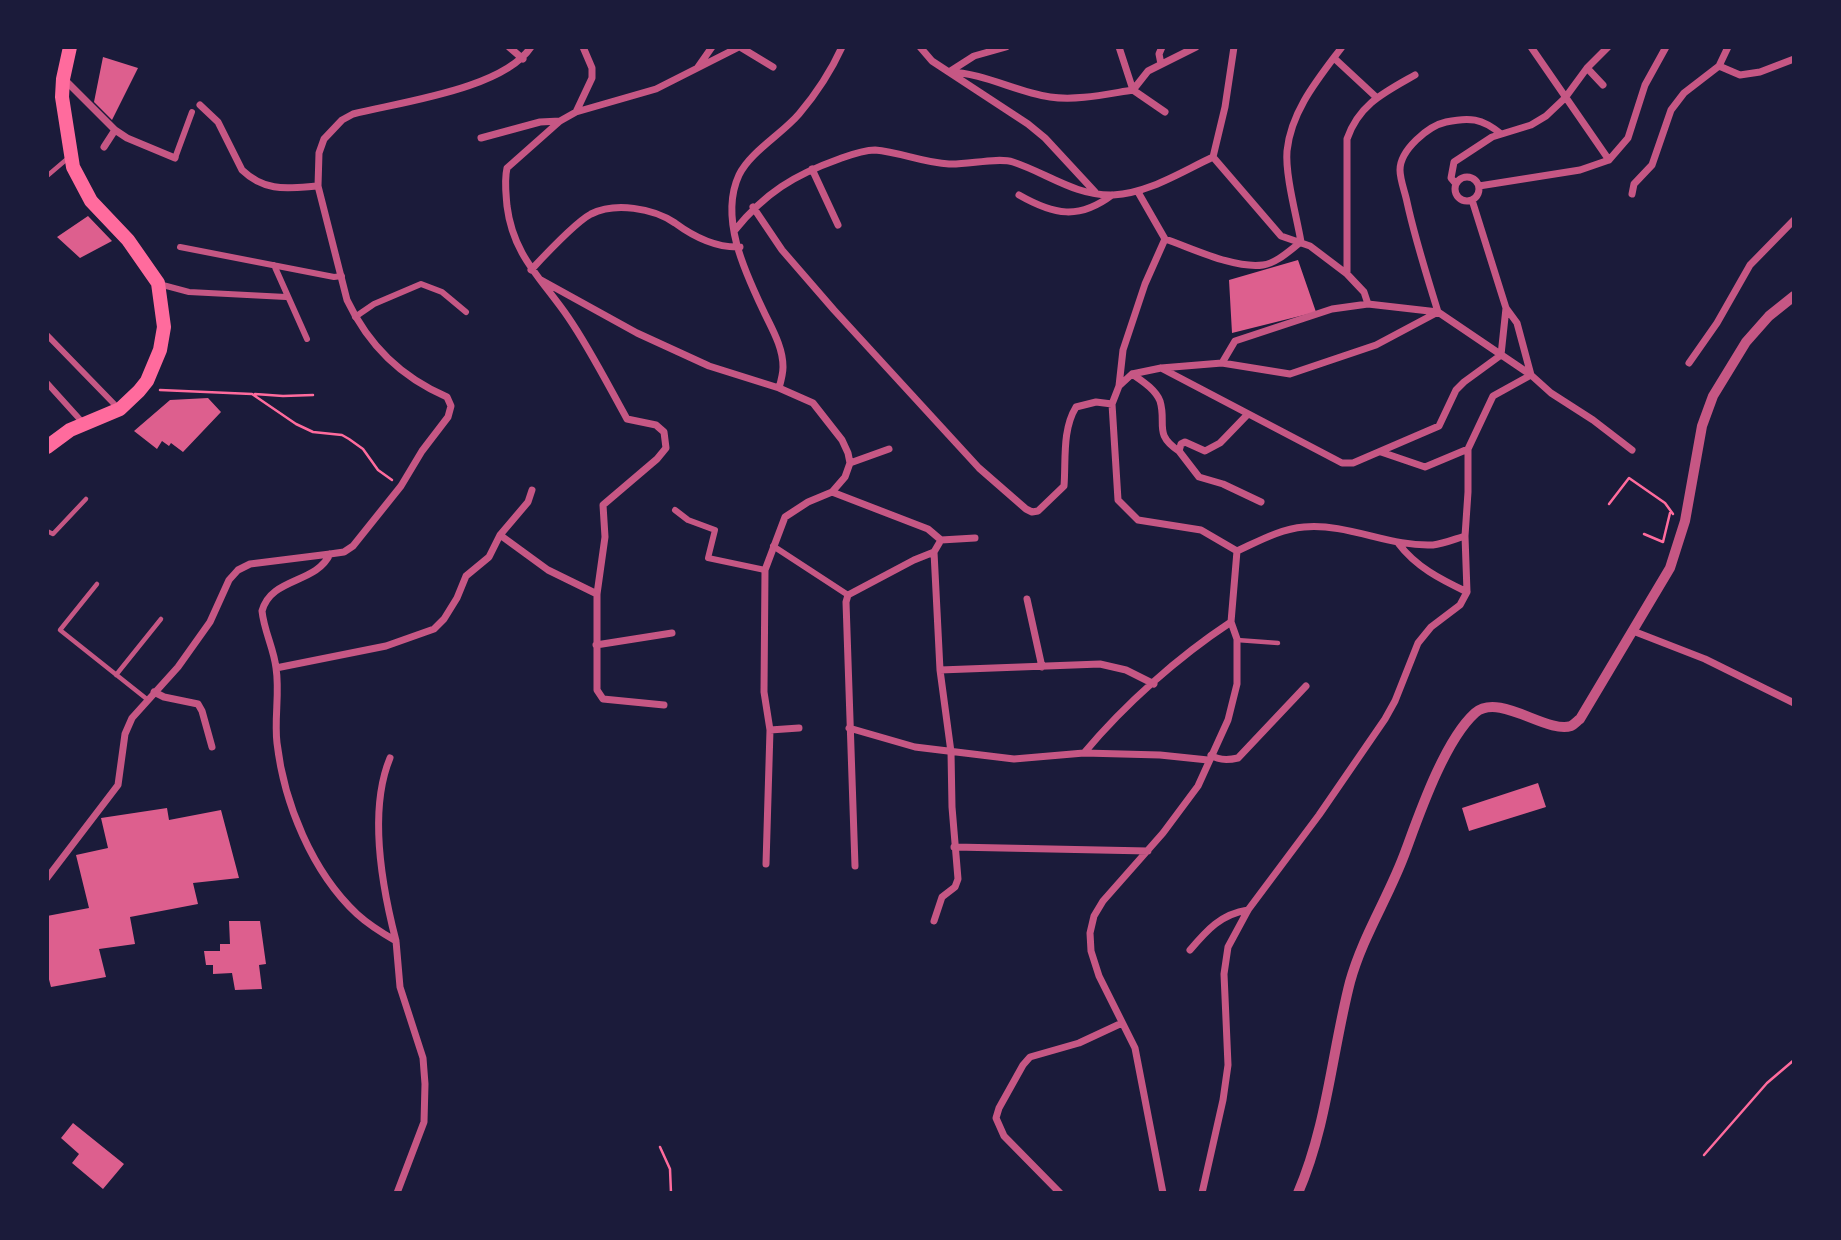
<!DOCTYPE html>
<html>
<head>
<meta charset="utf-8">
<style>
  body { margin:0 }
  #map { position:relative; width:1841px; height:1240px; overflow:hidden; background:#1b1b3a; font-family:"Exo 2",sans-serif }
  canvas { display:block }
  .frame { position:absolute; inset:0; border:49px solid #1b1b3a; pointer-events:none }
</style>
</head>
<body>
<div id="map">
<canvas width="1841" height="1240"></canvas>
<div class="frame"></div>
</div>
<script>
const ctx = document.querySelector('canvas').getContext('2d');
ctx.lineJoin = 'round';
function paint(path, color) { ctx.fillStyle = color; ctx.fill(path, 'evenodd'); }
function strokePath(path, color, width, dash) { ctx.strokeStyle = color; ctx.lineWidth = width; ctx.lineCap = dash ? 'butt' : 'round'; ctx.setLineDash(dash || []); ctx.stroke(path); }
const building = new Path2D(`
  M 103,57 L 138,68 L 112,120 L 94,102 Z
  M 88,216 L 112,241 L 80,258 L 57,237 Z
  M 1298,260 L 1316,312 L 1232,333 L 1229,280 Z
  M 208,398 L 221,412 L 183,452 L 171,443 L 169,446 L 162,441 L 157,449 L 134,431 L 170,400 Z
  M 1538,783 L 1546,807 L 1469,831 L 1462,808 Z
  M 167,808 L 169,820 L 221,810 L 239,878 L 193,883 L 198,904 L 130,917 L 135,944 L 99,949 L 106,977 L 51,987 L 47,972 L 47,916 L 89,908 L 76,855 L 108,848 L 101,818 Z
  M 229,921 L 260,921 L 266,964 L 259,965 L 262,989 L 235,990 L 232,973 L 213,974 L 213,965 L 206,965 L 204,951 L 220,951 L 220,944 L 230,944 Z
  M 73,1123 L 124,1164 L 103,1189 L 72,1163 L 79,1154 L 61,1138 Z`);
const path = new Path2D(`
  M 160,390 L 252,394 L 296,424 L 313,432 L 342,435 L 349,439 L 363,449 L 378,470 L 392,480
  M 255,394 L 283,396 L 313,395
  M 1609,504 L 1629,478 L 1665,503 L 1673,514
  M 1644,534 L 1663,542 L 1670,513
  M 660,1147 L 670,1169 L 671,1193
  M 1704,1155 L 1767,1083 L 1794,1060`);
const service = new Path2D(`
  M 47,176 L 67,159
  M 47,531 L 53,534 L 86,499
  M 97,584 L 60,630 L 148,700
  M 1237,640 L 1278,643
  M 116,675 L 161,619`);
const pedestrian = new Path2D(`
  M 175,158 L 192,112
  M 180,247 L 334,277 L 342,276
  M 274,265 L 307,339
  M 159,284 L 189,292 L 286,297
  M 355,317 L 374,304 L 421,284 L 442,292 L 466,312
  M 47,335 L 118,408
  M 47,383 L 84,424
  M 675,510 L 688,520 L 715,530 L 708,558 L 765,570
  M 773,546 L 848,595`);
const minor = new Path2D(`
  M 509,47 L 523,59
  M 583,47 L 592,68 L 592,78 L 576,112 L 560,121 L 507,168 C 504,181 506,193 507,206 C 513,255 541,278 568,317 C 590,349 608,385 627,419 L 656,425 L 664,432 L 666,448 L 657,459 L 603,505 L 605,537 L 597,594 L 597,690 L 603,699 L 664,705
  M 740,47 L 773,67
  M 920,47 L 932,61 L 1028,124 L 1045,138 L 1095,192
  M 1119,47 L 1133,90
  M 1531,47 L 1609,160
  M 1334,58 L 1376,97
  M 1161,64 L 1159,54 L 1162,47
  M 1719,66 L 1740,75 L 1760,72 L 1794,59
  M 698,67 L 712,47
  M 1587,68 L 1603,85
  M 949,72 C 984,73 1016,92 1050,97 C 1077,101 1107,94 1133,90 L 1148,71 L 1196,47
  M 949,72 L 974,56 L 1006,47
  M 64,79 L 115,130 L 127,138 L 175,158
  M 1133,90 L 1165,112
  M 200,105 L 218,122 L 242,170 C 266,193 289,188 318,186
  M 576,112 L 656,89 L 739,47
  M 481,138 L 540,122 L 560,121
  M 104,147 L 115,130
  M 1213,157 L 1281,236 L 1310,246 L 1347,274
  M 812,169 L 838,225
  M1455 189a12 12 0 1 1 24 0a12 12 0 1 1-24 0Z
  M 1456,184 L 1451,178 L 1454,162 L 1492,137 L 1531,125 L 1546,116 L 1565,98 L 1587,68 L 1608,47
  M 1479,186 L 1580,170 L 1609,160 L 1628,138 L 1645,85 L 1666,47
  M 1138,192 L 1165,239 L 1145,284 L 1123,350 L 1119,386 L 1112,404 L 1118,500 L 1138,520 L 1201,530 L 1237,551
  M 1632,194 L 1634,184 L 1652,165 L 1671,110 L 1684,93 L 1719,66 L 1728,47
  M 1019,195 C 1054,215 1079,220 1112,195
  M 753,207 L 782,250 L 834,310 L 979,468 L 1026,509 L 1032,512 L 1038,511 L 1064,486 C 1066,460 1062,430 1076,407 L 1096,402 L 1112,404
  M 735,230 C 765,193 794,175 839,159 C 850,155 863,150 875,150 C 900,152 924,163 949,164 C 967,165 998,157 1013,162 C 1047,173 1075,196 1113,195 C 1149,193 1181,172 1213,157 L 1225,107 L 1234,47
  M 1165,239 C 1192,248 1234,269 1263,265 C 1277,263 1290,250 1301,242
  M 1301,242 C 1297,218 1285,175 1287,151 C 1291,111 1318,79 1342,47
  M 531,270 C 544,256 576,222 591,214 C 615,202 653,208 675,223 C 694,237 715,248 740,247
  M 541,280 L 637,333 L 709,366 L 779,388 L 813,403 L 842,440 L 848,453 L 850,463 L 845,477 L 832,492 L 808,502 L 785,517 L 765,570 L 764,692 L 770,730 L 766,864
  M 1368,304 L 1364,292 L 1347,274 L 1347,139 C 1359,104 1385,92 1415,75
  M 1438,312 C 1427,276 1415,239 1407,202 C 1405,192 1400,180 1400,170 C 1400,150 1428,126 1446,122 C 1469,117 1482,118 1501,134
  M 1222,363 L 1235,341 L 1332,309 L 1368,304 L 1438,312 L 1531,375 L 1551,393 L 1593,420 L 1632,450
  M 1689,363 L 1717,323 L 1750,265 L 1794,220
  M 1161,368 L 1342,463 L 1353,463 L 1439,426 L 1456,390 L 1464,382 L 1501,355 L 1506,308
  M 1132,374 C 1142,381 1155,389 1160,401 C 1167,424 1153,434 1179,451
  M 1119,386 L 1132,374 L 1161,368 L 1222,363 L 1290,374 L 1376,345 L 1438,312
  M 779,388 C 781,381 783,374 783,367 C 783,347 772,329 764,312 C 745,272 719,218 739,175 C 750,152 782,134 799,114 C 816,94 831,71 842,47
  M 1248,414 L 1220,443 L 1205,451 L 1185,442 L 1181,444 L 1179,451 L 1199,477 L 1223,484 L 1261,502
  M 1381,452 L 1425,467 L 1468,449
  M 850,463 L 889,449
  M 832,492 L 928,529 L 941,540
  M 500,535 L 548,570 L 597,594
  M 941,540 L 975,538
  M 1398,543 C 1416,567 1440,579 1467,592
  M 1237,551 C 1259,541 1280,529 1304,527 C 1348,523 1389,547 1433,545 C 1443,544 1455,539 1465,536
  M 330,554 C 316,584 271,577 262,611 C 264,631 274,649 276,668 C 280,693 274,718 277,743 C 284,803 312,872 357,914 C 369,925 382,933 396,941 L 400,987 L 423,1058 L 425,1084 L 424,1122 L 397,1193
  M 1027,599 L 1042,667
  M 1633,631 L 1705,659 L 1794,703
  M 596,645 L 672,633
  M 276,668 L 386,646 L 434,629 L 444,619 L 457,598 L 466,576 L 489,557 L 500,535 L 528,502 L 532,490
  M 940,670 L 1100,664 L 1126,670 L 1154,684
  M 154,692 L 164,697 L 198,704 L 202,711 L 212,747
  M 849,728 L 915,747 L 1014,759 L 1084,753 L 1160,755 L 1208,760
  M 770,730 L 799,728
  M 1084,753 C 1125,704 1178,657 1231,622
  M 1211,755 C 1219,761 1229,760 1238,758 L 1306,686
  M 390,758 C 368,811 382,887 396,941
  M 954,847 L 1148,851
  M 855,866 L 846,602 L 848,595 L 914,560 L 934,552
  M 47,878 L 118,785 L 125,734 L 132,718 L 178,667 L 210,622 L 229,580 L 238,570 L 250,564 L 330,554 L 344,552 L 353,546 L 401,486 L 422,451 L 448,417 L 451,406 L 447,397 C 401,377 369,346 347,300 L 318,186 L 319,153 L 324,139 L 342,120 L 353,114 C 401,102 503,89 531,47
  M 934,921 L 942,897 L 955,887 L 958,879 L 952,807 L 951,752 L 940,670 L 934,552 L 941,540
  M 1190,950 C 1207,930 1221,914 1248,910
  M 1060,1193 L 1004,1136 L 996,1118 L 999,1108 L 1023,1065 L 1030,1057 L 1079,1043 L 1122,1023
  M 1163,1193 L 1135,1048 L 1099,976 L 1091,951 L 1090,933 L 1094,916 L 1103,901 L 1163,833 L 1198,786 L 1228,720 L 1237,684 L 1237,639 L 1231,622 L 1237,551
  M 1202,1193 L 1223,1100 L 1228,1065 L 1224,974 L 1228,947 L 1248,910 L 1319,815 L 1385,719 L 1395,701 L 1418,643 L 1431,627 L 1460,605 L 1467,592 L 1465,536 L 1468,492 L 1468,449 L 1493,396 L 1531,375 L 1517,323 L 1506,308 L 1472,200`);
const tertiary = new Path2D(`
  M 1298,1193 C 1327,1126 1332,1052 1350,982 C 1363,935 1390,895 1406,850 C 1420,812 1445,740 1475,713 C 1499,692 1547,734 1571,726 C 1575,724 1577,721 1580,719 L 1670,568 L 1685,521 L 1702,426 L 1713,396 L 1746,342 L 1769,316 L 1794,296`);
const primary = new Path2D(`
  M 47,447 L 70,430 L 120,409 L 139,391 L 147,381 L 160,350 L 164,327 L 158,283 L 128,240 L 91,201 L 73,167 L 62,97 L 63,79 L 70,47`);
paint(building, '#dd5f8e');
strokePath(path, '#ff6b9d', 2.5);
strokePath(service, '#c65784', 4.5);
strokePath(pedestrian, '#c65784', 6);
strokePath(minor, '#c65784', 7);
strokePath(tertiary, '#c65784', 10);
strokePath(primary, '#ff6b9d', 14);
</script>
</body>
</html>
